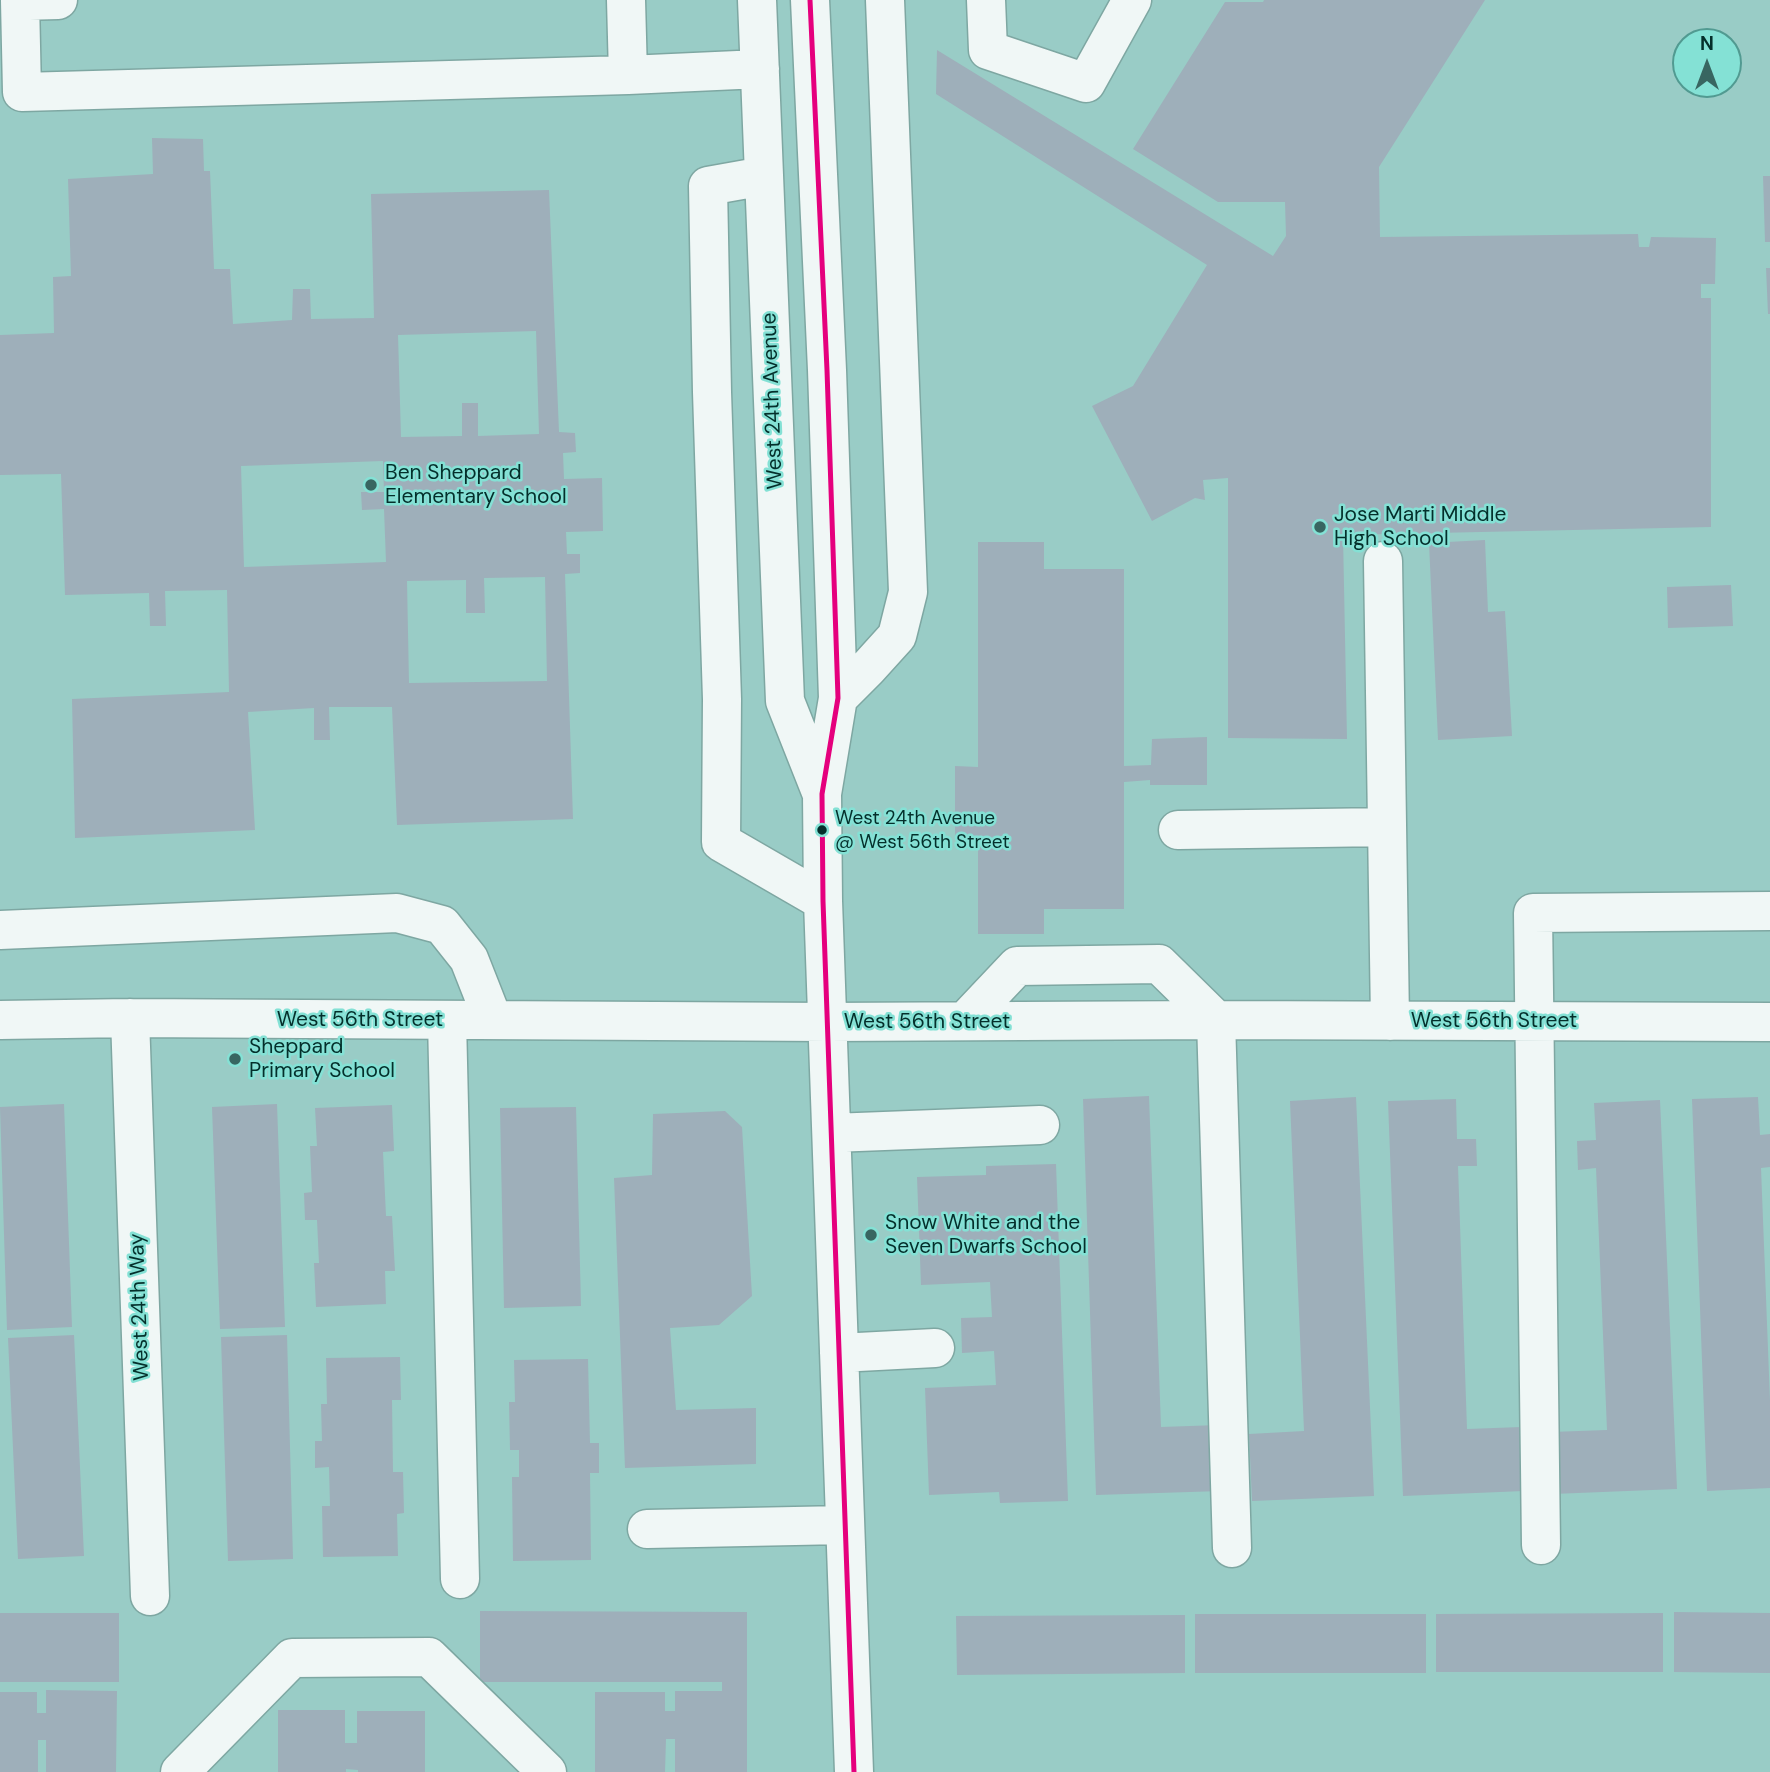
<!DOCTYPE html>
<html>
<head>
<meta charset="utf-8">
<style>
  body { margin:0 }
  #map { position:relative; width:1770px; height:1772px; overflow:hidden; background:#99ccc6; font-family:"DM Sans",sans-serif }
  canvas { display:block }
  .north { position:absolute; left:1672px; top:28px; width:70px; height:70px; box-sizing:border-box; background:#84e1d5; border:2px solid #519a91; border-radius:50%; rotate:0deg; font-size:19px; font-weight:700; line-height:28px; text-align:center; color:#042f2b }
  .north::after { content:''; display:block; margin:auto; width:24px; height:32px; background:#386661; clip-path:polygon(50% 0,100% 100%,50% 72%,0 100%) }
</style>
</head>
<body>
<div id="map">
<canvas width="1770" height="1772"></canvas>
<div class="north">N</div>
</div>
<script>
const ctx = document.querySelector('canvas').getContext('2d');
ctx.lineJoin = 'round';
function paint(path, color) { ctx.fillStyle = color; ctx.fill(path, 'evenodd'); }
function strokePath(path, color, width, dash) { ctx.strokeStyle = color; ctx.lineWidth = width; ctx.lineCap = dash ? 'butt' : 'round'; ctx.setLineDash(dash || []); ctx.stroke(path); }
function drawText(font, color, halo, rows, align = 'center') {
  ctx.font = font + ' "DM Sans",sans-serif'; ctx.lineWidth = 5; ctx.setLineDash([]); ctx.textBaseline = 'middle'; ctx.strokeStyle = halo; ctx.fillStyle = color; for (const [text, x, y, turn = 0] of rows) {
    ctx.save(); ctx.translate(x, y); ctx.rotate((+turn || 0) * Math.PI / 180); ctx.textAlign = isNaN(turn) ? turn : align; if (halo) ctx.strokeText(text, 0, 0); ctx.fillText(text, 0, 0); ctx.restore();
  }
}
const building = new Path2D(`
  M 1264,0 L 1485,0 L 1379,167 L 1380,237 L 1638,234 L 1639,247 L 1649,247 L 1651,237 L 1716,238 L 1715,284 L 1701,284 L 1701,298 L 1711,298 L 1711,527 L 1343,535 L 1347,739 L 1228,738 L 1228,478 L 1203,480 L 1205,500 L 1195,498 L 1152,521 L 1092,406 L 1133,386 L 1207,265 L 936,94 L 937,50 L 1273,256 L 1286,236 L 1285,202 L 1218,202 L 1133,149 L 1225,2 L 1263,2 Z
  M 152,138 L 203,139 L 204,171 L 210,171 L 214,269 L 230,269 L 233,324 L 292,320 L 293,289 L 310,289 L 311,319 L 374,318 L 371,194 L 549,190 L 559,432 L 575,433 L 576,452 L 563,453 L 564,479 L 602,478 L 603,531 L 566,532 L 567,554 L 580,554 L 580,573 L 565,574 L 573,819 L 397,825 L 392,707 L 329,707 L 330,740 L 314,740 L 314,708 L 248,712 L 255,830 L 75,838 L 72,699 L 229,692 L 227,590 L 165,591 L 166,626 L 150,626 L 149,593 L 65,595 L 61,474 L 0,475 L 0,335 L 54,333 L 53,277 L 71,276 L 68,179 L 153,174 ZM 536,331 L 539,434 L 478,436 L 478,403 L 462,403 L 462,436 L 401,437 L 398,335 ZM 383,461 L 384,492 L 361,492 L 362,510 L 384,509 L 386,562 L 244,567 L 241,466 ZM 545,577 L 547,681 L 409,683 L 407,581 L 466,580 L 466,613 L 485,613 L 484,578 Z
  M 1763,176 L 1770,176 L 1770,242 L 1765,242 Z
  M 1766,268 L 1770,268 L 1770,314 L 1768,314 Z
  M 1485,540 L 1488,612 L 1505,611 L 1512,736 L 1438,740 L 1429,543 Z
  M 978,542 L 1044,542 L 1044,569 L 1124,569 L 1124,766 L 1151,765 L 1152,739 L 1207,737 L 1207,785 L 1150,785 L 1150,780 L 1124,782 L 1124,909 L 1044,909 L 1044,934 L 978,934 L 978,838 L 955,838 L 955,766 L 978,767 Z
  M 1731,585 L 1733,626 L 1668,628 L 1667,587 Z
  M 1149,1096 L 1161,1427 L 1219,1425 L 1221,1491 L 1096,1495 L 1083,1099 Z
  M 1356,1097 L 1374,1496 L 1252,1501 L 1249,1434 L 1304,1431 L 1290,1101 Z
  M 1758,1097 L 1760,1135 L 1770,1134 L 1770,1167 L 1761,1168 L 1770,1401 L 1770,1488 L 1707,1491 L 1692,1099 Z
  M 1456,1099 L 1457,1139 L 1476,1139 L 1477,1166 L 1458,1166 L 1467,1429 L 1521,1427 L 1524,1491 L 1403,1496 L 1388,1101 Z
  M 1660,1100 L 1677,1489 L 1553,1494 L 1551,1432 L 1607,1430 L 1596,1168 L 1578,1170 L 1577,1141 L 1596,1140 L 1594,1103 Z
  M 64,1104 L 72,1327 L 7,1330 L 0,1107 Z
  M 277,1104 L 285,1327 L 220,1329 L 212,1107 Z
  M 392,1105 L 394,1151 L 383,1152 L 386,1216 L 392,1216 L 395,1271 L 385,1271 L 386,1304 L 316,1307 L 314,1263 L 319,1263 L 317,1220 L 305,1220 L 304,1193 L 312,1192 L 310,1146 L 317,1146 L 315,1108 Z
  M 576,1107 L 581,1306 L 504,1308 L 500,1108 Z
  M 725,1111 L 742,1127 L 752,1296 L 719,1325 L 670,1328 L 676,1410 L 756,1408 L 756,1464 L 625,1468 L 614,1178 L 652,1175 L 653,1114 Z
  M 1056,1164 L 1068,1501 L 1000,1503 L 999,1492 L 929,1495 L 925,1388 L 996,1385 L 994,1351 L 962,1353 L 961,1318 L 992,1317 L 990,1282 L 921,1285 L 917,1177 L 986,1175 L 986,1166 Z
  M 74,1335 L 84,1556 L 18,1559 L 8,1338 Z
  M 287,1335 L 293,1559 L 228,1561 L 221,1337 Z
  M 400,1357 L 401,1400 L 392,1400 L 393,1472 L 403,1472 L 404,1513 L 397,1514 L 398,1556 L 323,1557 L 322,1506 L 330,1506 L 329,1467 L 315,1468 L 315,1441 L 322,1441 L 321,1404 L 327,1404 L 326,1358 Z
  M 588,1359 L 590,1443 L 599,1443 L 599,1473 L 590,1473 L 591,1560 L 513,1561 L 512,1477 L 519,1477 L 519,1450 L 510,1450 L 509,1402 L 515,1402 L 514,1360 Z
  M 480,1611 L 747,1612 L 747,1772 L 675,1772 L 675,1739 L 666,1739 L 665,1772 L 595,1772 L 595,1692 L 665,1692 L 665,1711 L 675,1711 L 675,1691 L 722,1691 L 722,1682 L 480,1682 Z
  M 1674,1612 L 1770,1613 L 1770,1673 L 1674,1672 Z
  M 0,1613 L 119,1613 L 119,1682 L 0,1682 Z
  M 1663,1613 L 1663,1672 L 1436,1672 L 1436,1614 Z
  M 1195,1614 L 1426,1614 L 1426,1673 L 1195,1673 Z
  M 1185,1615 L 1185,1673 L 957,1675 L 956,1616 Z
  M 46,1690 L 117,1691 L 116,1772 L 46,1772 L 46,1740 L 38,1740 L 38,1772 L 0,1772 L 0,1692 L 37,1692 L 37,1713 L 46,1713 Z
  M 278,1710 L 345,1710 L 345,1743 L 357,1743 L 357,1711 L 425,1711 L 425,1772 L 358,1772 L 358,1770 L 346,1769 L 346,1772 L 278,1772 Z`);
const minor = new Path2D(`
  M 58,0 L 20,1 L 22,92 L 628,75 L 626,0
  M 757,0 L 785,701 L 821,792
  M 810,0 L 827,370 L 838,698 L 822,794 L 823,901 L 854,1772
  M 986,0 L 988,50 L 1086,83 L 1132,0
  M 628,75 L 760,69
  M 764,176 L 708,186 L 712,392 L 722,699 L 721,842 L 823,901
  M 1383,561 L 1390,1021
  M 838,698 L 868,668 L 897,636 L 908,592 L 885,0
  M 1178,830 L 1387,827
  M 0,930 L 397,913 L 442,925 L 469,959 L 493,1020
  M 130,1018 L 150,1596
  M 0,1020 L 130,1018 L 828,1022 L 1216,1020 L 1770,1022
  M 447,1020 L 460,1579
  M 965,1021 L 1017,966 L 1159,964 L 1216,1020 L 1232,1548
  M 832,1133 L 1040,1125
  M 839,1353 L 935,1348
  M 647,1529 L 844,1525
  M 1541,1545 L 1533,913 L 1770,911
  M 180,1772 L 292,1658 L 429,1657 L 547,1772`);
const bus1 = new Path2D(`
  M 810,0 L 827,370 L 838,698 L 822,794 L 823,901 L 854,1772`);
const markers = [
  [371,485,7,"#386661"],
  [1320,527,7,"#386661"],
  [822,830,6,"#042f2b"],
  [235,1059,7,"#386661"],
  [871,1235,7,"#386661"]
];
const busNames = [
  ["West 24th Avenue",835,819],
  ["@ West 56th Street",835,843]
];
const streetNames = [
  ["West 24th Avenue",773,401,-92],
  ["West 56th Street",360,1020],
  ["West 56th Street",1494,1021],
  ["West 56th Street",927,1022],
  ["West 24th Way",140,1307,-92]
];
const poiNames = [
  ["Ben Sheppard",385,473],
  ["Elementary School",385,497],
  ["Jose Marti Middle",1334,515],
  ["High School",1334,539],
  ["Sheppard",249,1047],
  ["Primary School",249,1071],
  ["Snow White and the",885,1223],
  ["Seven Dwarfs School",885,1247]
];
paint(building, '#9eafba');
strokePath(minor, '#7ea7a2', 41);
strokePath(minor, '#f0f7f6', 38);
strokePath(bus1, '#e5007d', 5);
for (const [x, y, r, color] of markers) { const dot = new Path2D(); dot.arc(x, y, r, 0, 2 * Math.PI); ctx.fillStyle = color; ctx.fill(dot); strokePath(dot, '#84e1d5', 2.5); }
drawText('19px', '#042f2b', '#84e1d5', busNames, 'left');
drawText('21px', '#042f2b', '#84e1d5', streetNames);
drawText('21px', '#042f2b', '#84e1d5', poiNames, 'left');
</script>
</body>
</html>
